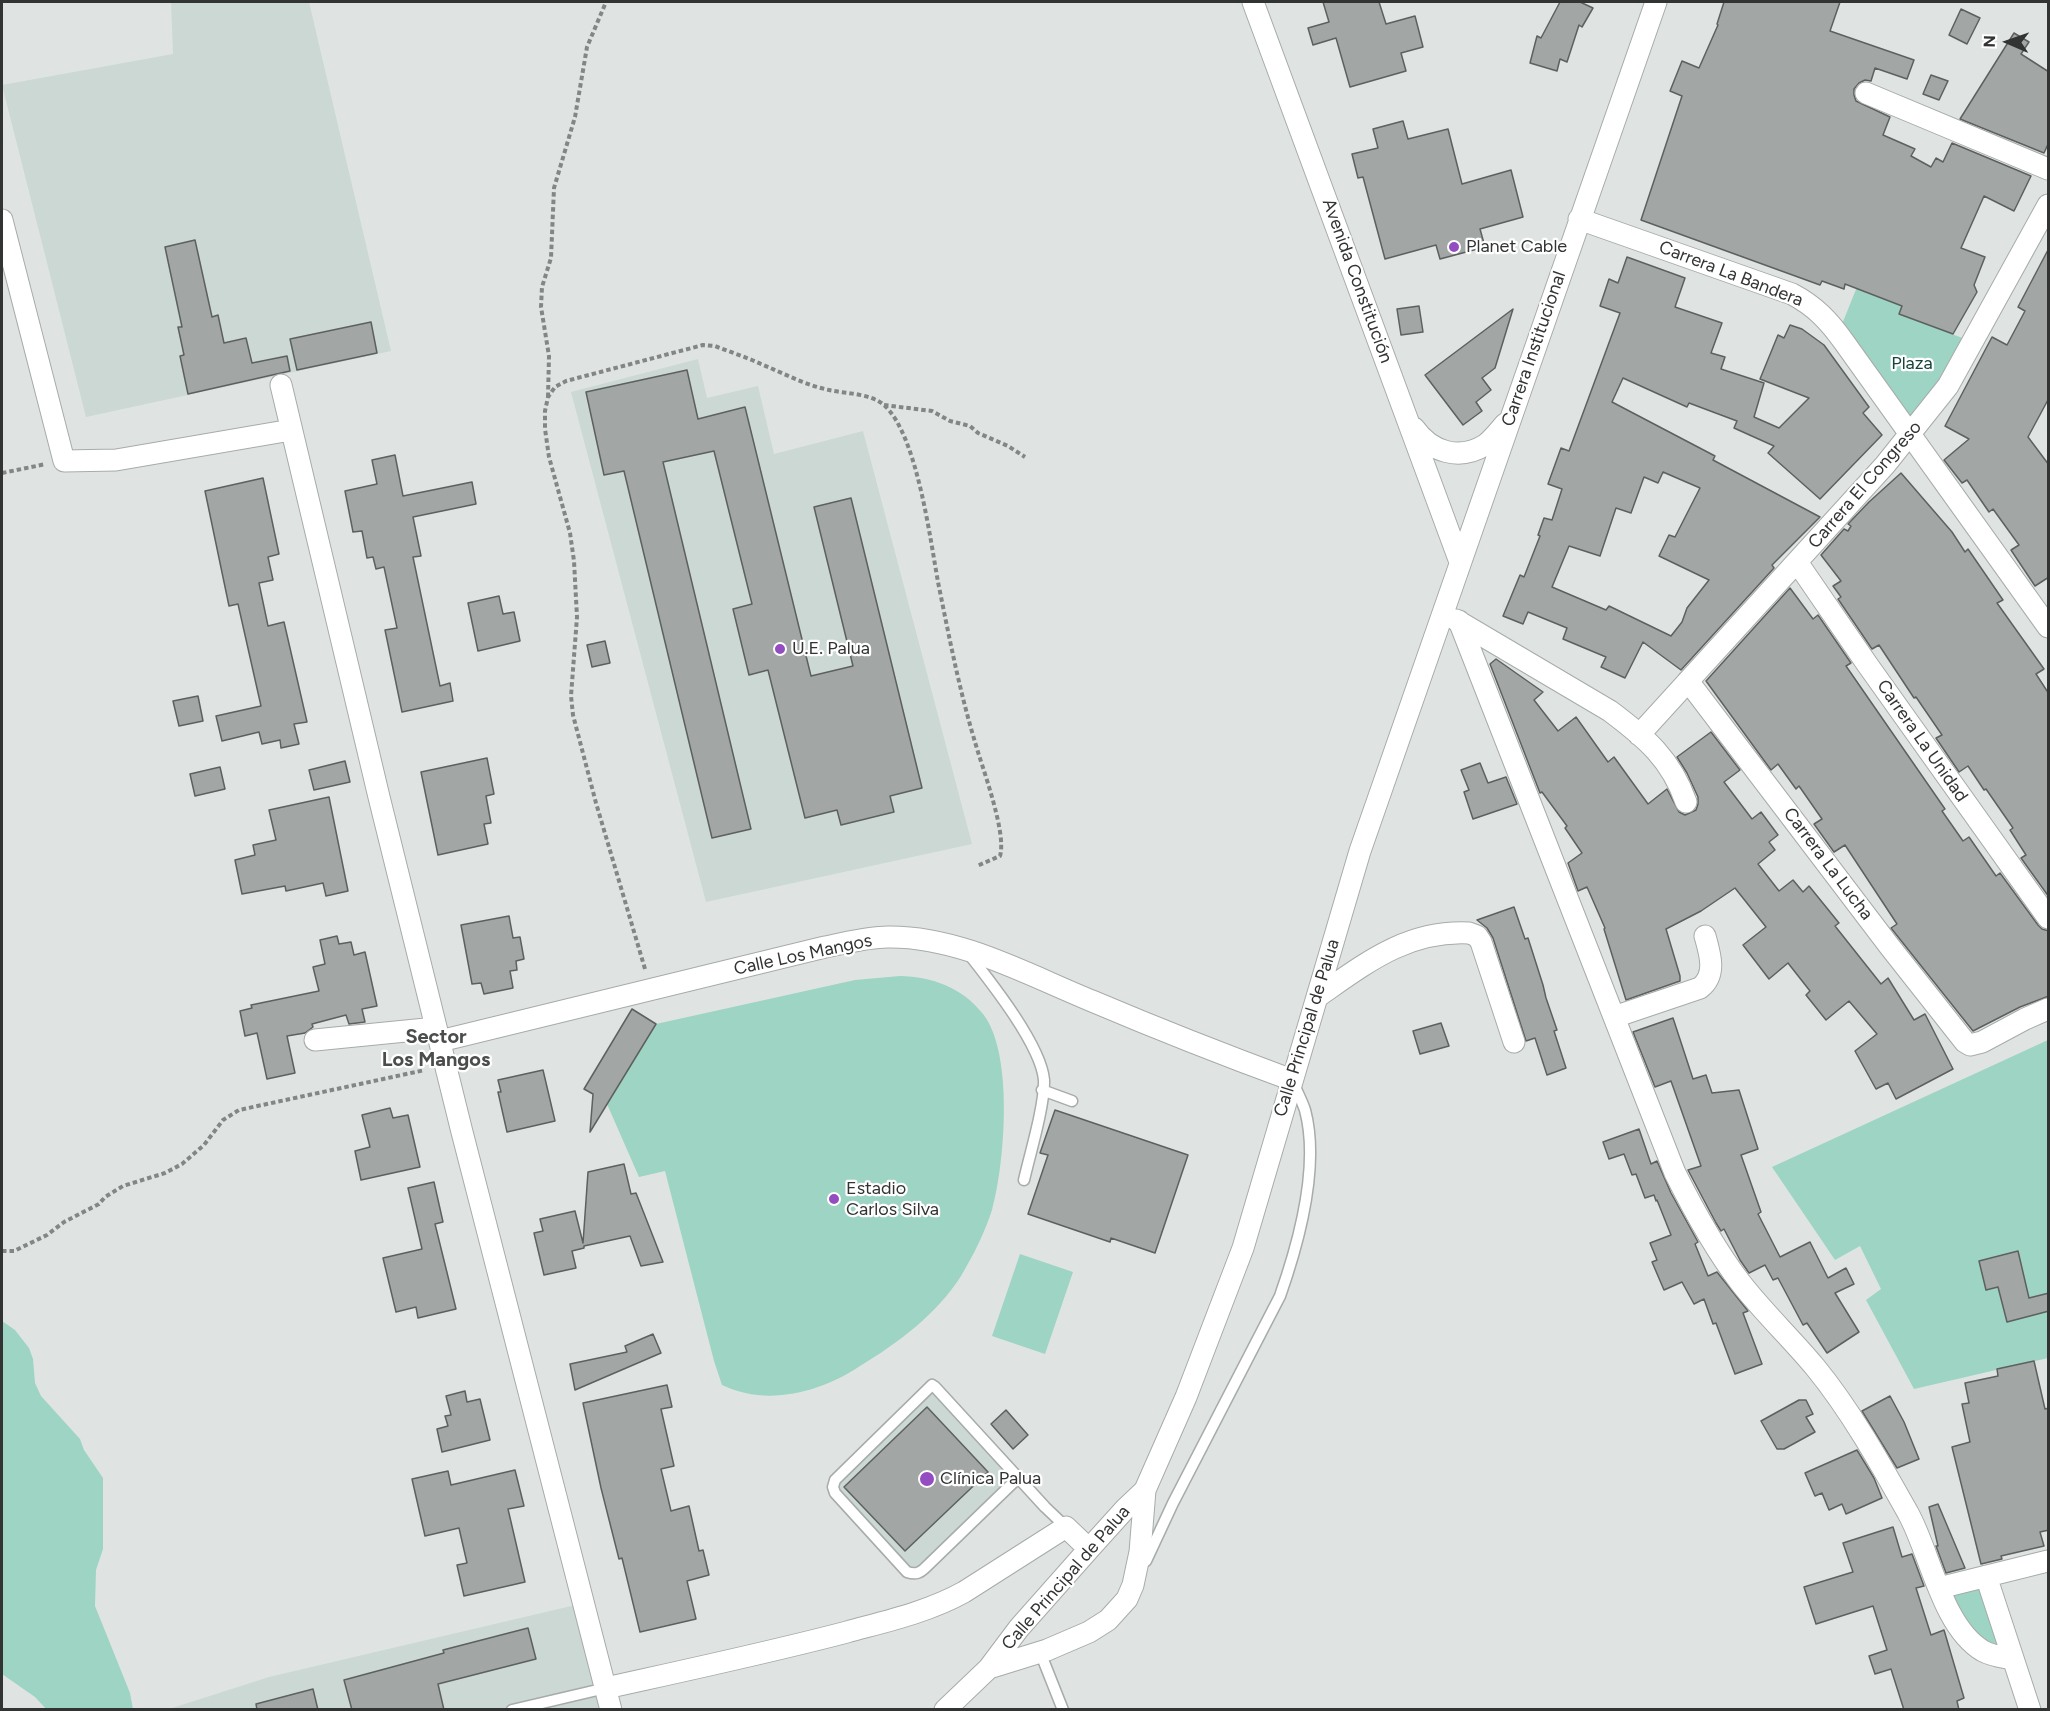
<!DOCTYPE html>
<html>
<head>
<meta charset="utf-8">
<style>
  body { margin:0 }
  #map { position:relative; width:2050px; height:1711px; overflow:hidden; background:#dfe4e2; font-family:Figtree,sans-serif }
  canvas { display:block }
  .frame { position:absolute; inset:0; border:3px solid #323333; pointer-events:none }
  .north { position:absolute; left:1978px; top:12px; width:60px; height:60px; -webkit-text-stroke:4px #fff; paint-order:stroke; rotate:272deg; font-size:16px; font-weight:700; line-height:24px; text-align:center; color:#323333 }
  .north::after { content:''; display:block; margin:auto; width:21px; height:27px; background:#323333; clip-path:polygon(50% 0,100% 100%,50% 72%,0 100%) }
</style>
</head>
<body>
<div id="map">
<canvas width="2050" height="1711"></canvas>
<div class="frame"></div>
<div class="north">N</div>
</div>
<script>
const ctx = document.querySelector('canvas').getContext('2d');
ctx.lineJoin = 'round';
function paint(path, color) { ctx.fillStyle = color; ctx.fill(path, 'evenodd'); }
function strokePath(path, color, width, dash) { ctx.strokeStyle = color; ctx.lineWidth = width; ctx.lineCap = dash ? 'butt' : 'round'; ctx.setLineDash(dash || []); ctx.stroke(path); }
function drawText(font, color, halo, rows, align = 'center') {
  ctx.font = font + ' Figtree,sans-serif'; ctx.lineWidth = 4.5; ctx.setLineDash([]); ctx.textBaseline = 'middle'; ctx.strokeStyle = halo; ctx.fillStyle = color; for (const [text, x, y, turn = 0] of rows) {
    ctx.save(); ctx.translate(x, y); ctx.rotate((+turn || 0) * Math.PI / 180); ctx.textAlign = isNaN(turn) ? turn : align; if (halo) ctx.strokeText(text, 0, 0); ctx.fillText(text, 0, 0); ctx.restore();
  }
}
const built = new Path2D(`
  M 171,2 L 309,2 L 391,351 L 86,417 L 2,85 L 173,54 Z
  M 698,359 L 707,398 L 758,386 L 774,454 L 863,431 L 972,844 L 706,902 L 571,392 Z
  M 929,1386 L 1018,1478 L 913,1574 L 835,1493 L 835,1480 Z
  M 584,1603 L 611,1709 L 166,1710 L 269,1677 Z`);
const green = new Path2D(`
  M 1859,282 L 1866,284 L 1863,291 L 1875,296 L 1878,289 L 1904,299 L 1899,314 L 1973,342 L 1910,434 L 1838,334 Z
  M 900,976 C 932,977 962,987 983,1014 C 1014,1053 1005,1164 992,1210 C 985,1232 973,1256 961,1276 C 937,1314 898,1343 860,1366 C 821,1392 767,1407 722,1385 L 714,1361 L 665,1171 L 639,1177 L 607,1104 L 656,1024 L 855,980 Z
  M 2048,1040 L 2048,1358 L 1914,1389 L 1866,1300 L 1881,1289 L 1860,1246 L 1835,1260 L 1772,1167 Z
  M 1020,1254 L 1073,1272 L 1045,1354 L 992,1336 Z
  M 2,1321 L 15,1330 L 29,1348 L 33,1359 L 35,1383 L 41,1396 L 80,1439 L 84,1450 L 103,1478 L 103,1549 L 96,1570 L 95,1606 L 130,1693 L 133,1709 L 46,1709 L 35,1697 L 2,1674 Z
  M 1986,1576 L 2013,1659 L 1996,1656 L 1939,1588 Z`);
const building = new Path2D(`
  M 1323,2 L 1379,2 L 1386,24 L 1415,16 L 1423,47 L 1401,53 L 1406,71 L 1350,87 L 1336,38 L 1313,45 L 1308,28 L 1329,22 Z
  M 1560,2 L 1580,2 L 1593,8 L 1582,27 L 1579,25 L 1567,62 L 1560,59 L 1557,71 L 1530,63 L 1537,36 L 1541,38 Z
  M 1724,2 L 1840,2 L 1830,31 L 1914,60 L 1907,79 L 1875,68 L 1871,81 L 1865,80 L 1859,83 L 1854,89 L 1854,95 L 1856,101 L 1890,117 L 1883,135 L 1915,149 L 1911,156 L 1931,167 L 1936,158 L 1943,162 L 1952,143 L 2031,176 L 2014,211 L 1984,196 L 1961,248 L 1985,257 L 1974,285 L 1977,292 L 1953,334 L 1899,314 L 1902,306 L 1845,284 L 1844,289 L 1822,281 L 1820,285 L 1641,220 L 1682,96 L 1670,91 L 1682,61 L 1699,68 L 1718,25 L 1717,24 Z
  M 1961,9 L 1980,18 L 1967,44 L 1949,35 Z
  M 2014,33 L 2029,42 L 2021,54 L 2049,72 L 2049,142 L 2044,153 L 1960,119 Z
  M 1931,75 L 1948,81 L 1939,100 L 1923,94 Z
  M 1403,121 L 1408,139 L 1448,129 L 1462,184 L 1511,170 L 1523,217 L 1480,229 L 1485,247 L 1440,259 L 1436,245 L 1385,259 L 1363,177 L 1358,178 L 1352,154 L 1378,148 L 1373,129 Z
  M 195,240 L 212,317 L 218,315 L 224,343 L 246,338 L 252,363 L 287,356 L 290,371 L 188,394 L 180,356 L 184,355 L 178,327 L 182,327 L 165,247 Z
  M 2049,248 L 2049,398 L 2028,437 L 2049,465 L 2049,577 L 2035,586 L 2011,550 L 2019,545 L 1993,509 L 1989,512 L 1967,480 L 1962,483 L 1944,460 L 1969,439 L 1945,426 L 1992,337 L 2007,345 L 2025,311 L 2018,307 Z
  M 1627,257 L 1685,278 L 1675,307 L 1722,323 L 1711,353 L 1725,357 L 1721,369 L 1764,383 L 1754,417 L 1779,428 L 1809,398 L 1760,379 L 1778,335 L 1784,338 L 1790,325 L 1802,329 L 1824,345 L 1869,407 L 1863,413 L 1882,435 L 1820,499 L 1768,453 L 1774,446 L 1734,428 L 1737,421 L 1689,403 L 1687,407 L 1623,378 L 1612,402 L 1715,456 L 1713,460 L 1820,517 L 1772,565 L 1774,568 L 1681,670 L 1643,642 L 1625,678 L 1601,667 L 1606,657 L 1563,639 L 1567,628 L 1528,612 L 1523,624 L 1503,616 L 1520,575 L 1524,577 L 1540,536 L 1538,535 L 1544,518 L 1552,520 L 1562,489 L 1548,484 L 1561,448 L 1569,451 L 1620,313 L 1600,306 L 1609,279 L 1618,283 ZM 1663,472 L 1700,488 L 1675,537 L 1669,535 L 1659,556 L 1709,580 L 1687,608 L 1682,622 L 1671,636 L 1609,606 L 1606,610 L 1552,587 L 1569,546 L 1600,556 L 1616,508 L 1631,513 L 1644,477 L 1658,483 Z
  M 1419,306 L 1423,332 L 1401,335 L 1397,309 Z
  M 1513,309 L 1495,368 L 1482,378 L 1491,390 L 1476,402 L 1482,411 L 1463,425 L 1425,375 Z
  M 371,322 L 377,353 L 297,370 L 290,339 Z
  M 687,370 L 698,419 L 745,407 L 811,676 L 853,666 L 814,507 L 851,498 L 922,788 L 890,796 L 894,812 L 841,825 L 837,810 L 805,818 L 768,670 L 749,675 L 733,609 L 752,604 L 714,451 L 663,462 L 751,829 L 712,838 L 624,471 L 604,475 L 586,392 Z
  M 395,455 L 403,496 L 472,482 L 476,504 L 413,517 L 421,556 L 413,557 L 440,686 L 450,683 L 453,701 L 402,712 L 385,630 L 397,628 L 384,567 L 376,569 L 373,557 L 367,558 L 362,531 L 353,532 L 345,491 L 377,484 L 372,460 Z
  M 1901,473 L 1952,532 L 1965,552 L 1968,549 L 2003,600 L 1997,603 L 2044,669 L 2036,674 L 2049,694 L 2049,897 L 2021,858 L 2026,855 L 2010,830 L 2013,828 L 1986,789 L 1984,790 L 1968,766 L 1959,772 L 1936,738 L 1942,735 L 1916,697 L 1914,698 L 1879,645 L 1872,649 L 1838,599 L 1841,597 L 1833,586 L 1841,581 L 1821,555 L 1844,529 L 1848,531 L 1851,526 L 1848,524 L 1869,502 Z
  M 263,478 L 279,554 L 268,557 L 273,580 L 259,583 L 268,626 L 284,622 L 307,722 L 294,724 L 299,744 L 281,748 L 280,740 L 262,744 L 259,732 L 222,741 L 216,716 L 261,706 L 238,604 L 229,606 L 205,491 Z
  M 1790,588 L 1813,619 L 1818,615 L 1851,663 L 1846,666 L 1945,809 L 1942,811 L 1963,841 L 1969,837 L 1996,876 L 2000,873 L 2038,925 L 2042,929 L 2049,931 L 2049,996 L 2020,1007 L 1973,1031 L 1891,928 L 1897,924 L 1845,845 L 1834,852 L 1814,824 L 1822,819 L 1799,786 L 1796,789 L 1778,764 L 1771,770 L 1706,681 Z
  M 499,596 L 503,614 L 514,612 L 520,641 L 478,651 L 468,603 Z
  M 605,641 L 610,663 L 592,667 L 587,645 Z
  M 1496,659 L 1543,692 L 1534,700 L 1558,731 L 1576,717 L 1608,762 L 1614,757 L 1648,804 L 1667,789 L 1679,812 L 1685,815 L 1696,810 L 1698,804 L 1698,797 L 1687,773 L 1677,757 L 1711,732 L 1740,770 L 1724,782 L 1752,819 L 1761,812 L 1778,835 L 1769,842 L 1775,850 L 1758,864 L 1779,891 L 1793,880 L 1803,892 L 1809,886 L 1839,923 L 1835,926 L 1881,984 L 1888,978 L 1914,1020 L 1925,1014 L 1953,1069 L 1896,1099 L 1888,1083 L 1876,1089 L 1855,1051 L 1877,1034 L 1849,1001 L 1826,1020 L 1806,995 L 1810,991 L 1788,963 L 1769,979 L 1743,945 L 1766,927 L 1735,888 L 1701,911 L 1666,929 L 1680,976 L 1680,981 L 1626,1000 L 1604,929 L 1605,928 L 1587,887 L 1578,891 L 1568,863 L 1582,853 L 1565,828 L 1567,826 L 1542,792 L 1540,793 L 1490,664 Z
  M 198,696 L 203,721 L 179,726 L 173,701 Z
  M 487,758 L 494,794 L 486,796 L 491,823 L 484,824 L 488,844 L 438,855 L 421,772 Z
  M 345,761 L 350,782 L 314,790 L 309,770 Z
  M 1480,763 L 1488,783 L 1506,777 L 1517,804 L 1473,819 L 1464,792 L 1469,790 L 1461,770 Z
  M 220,767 L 225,789 L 195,796 L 190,774 Z
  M 329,797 L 348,891 L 326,896 L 323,883 L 286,891 L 285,886 L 242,894 L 235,860 L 255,855 L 253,845 L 276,840 L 269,810 Z
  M 1514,907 L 1525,939 L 1528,938 L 1543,985 L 1546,998 L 1557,1030 L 1554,1031 L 1566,1068 L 1547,1075 L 1535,1038 L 1526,1041 L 1493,938 L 1487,928 L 1477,920 Z
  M 509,916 L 513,938 L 520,937 L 524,959 L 516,961 L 517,970 L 510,971 L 513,988 L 484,994 L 481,983 L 472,984 L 461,925 Z
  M 337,936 L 339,944 L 351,942 L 354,955 L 365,952 L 377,1006 L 362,1009 L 365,1022 L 349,1024 L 346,1015 L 312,1024 L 313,1027 L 305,1033 L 287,1036 L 295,1073 L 267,1079 L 257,1033 L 245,1036 L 240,1011 L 252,1008 L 251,1005 L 319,991 L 313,967 L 325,964 L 320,940 Z
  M 632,1009 L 656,1024 L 590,1132 L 593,1094 L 584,1089 Z
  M 1673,1018 L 1693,1079 L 1706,1075 L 1712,1093 L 1739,1090 L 1758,1149 L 1741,1155 L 1761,1212 L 1758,1214 L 1780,1257 L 1810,1242 L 1828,1278 L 1846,1268 L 1854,1284 L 1835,1293 L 1859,1332 L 1827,1353 L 1807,1323 L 1803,1325 L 1778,1278 L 1773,1280 L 1765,1265 L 1749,1273 L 1740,1260 L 1724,1229 L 1721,1231 L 1716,1223 L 1688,1170 L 1701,1166 L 1671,1081 L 1655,1087 L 1633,1032 Z
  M 1441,1023 L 1449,1046 L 1420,1054 L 1413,1031 Z
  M 543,1070 L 555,1121 L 507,1132 L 498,1092 L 501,1092 L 498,1080 Z
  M 390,1108 L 393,1118 L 408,1115 L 420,1167 L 361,1180 L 355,1151 L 370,1147 L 362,1115 Z
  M 1055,1110 L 1188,1155 L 1155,1253 L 1111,1238 L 1110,1242 L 1028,1214 L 1048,1155 L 1040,1153 Z
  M 1639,1129 L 1651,1164 L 1657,1161 L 1671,1193 L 1698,1242 L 1695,1244 L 1708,1276 L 1717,1272 L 1748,1311 L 1743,1313 L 1762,1364 L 1735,1374 L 1716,1323 L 1713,1324 L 1704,1299 L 1694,1304 L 1682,1282 L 1664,1290 L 1652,1262 L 1657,1260 L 1650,1243 L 1671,1235 L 1657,1200 L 1656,1201 L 1654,1195 L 1645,1198 L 1636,1174 L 1632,1175 L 1624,1154 L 1609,1159 L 1603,1142 Z
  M 624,1164 L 631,1194 L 636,1193 L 663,1262 L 641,1266 L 630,1236 L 584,1246 L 584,1248 L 572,1251 L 576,1268 L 544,1275 L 534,1233 L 543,1231 L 540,1219 L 575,1211 L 583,1243 L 588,1172 Z
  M 434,1182 L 443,1222 L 435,1224 L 456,1309 L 418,1318 L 416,1307 L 396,1312 L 383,1258 L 422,1249 L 408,1188 Z
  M 2018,1251 L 2029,1298 L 2049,1293 L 2049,1311 L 2007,1322 L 1998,1287 L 1986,1290 L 1979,1261 Z
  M 653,1334 L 661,1353 L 575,1390 L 570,1364 L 627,1352 L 625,1346 Z
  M 2034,1361 L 2045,1409 L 2049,1408 L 2049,1530 L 2040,1532 L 2044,1546 L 2001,1556 L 2002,1559 L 1981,1564 L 1952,1447 L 1970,1442 L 1962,1404 L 1969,1403 L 1965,1383 L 1998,1376 L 1997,1369 Z
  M 667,1385 L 672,1407 L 661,1409 L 674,1466 L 661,1469 L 671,1511 L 689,1506 L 699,1551 L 703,1550 L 709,1575 L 687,1581 L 696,1619 L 640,1632 L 622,1558 L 619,1559 L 601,1488 L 583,1403 Z
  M 465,1391 L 467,1402 L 480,1399 L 490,1440 L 442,1452 L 437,1429 L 448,1426 L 445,1416 L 451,1415 L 446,1396 Z
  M 1890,1396 L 1904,1422 L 1919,1459 L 1897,1468 L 1862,1411 Z
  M 1799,1400 L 1806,1400 L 1813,1414 L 1806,1417 L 1815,1432 L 1784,1449 L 1777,1449 L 1761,1421 Z
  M 927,1407 L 988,1472 L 905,1551 L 844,1487 Z
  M 1006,1410 L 1028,1435 L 1013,1449 L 991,1424 Z
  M 1857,1450 L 1874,1478 L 1882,1498 L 1846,1514 L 1842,1504 L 1829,1510 L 1822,1493 L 1815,1496 L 1805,1473 Z
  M 515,1470 L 524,1506 L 508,1509 L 525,1582 L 464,1596 L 457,1565 L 467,1563 L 459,1528 L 425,1536 L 412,1479 L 448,1471 L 451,1485 Z
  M 1938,1504 L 1965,1568 L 1946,1573 L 1936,1546 L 1938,1546 L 1929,1507 Z
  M 1893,1527 L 1902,1557 L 1912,1554 L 1924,1586 L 1916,1588 L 1931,1635 L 1944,1630 L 1964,1698 L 1957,1701 L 1959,1710 L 1904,1710 L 1891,1669 L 1875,1674 L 1869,1656 L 1887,1650 L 1873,1606 L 1816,1624 L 1804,1587 L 1853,1572 L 1843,1543 Z
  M 528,1628 L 536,1659 L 438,1684 L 444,1710 L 352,1710 L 344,1680 L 444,1653 L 443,1650 Z
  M 313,1689 L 318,1710 L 257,1710 L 256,1704 Z`);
const path = new Path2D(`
  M 548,397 L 549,356 L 541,307 L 542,287 L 551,258 L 554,188 L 575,117 L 587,47 L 606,2
  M 884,405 L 932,411 L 950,421 L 970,426 L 978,433 L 1008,446 L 1025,457
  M 2,473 L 46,464
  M 645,969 L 596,803 L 573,715 L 571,696 L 577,617 L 574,561 L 570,533 L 549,457 L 545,429 L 545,411 L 548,397 L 555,387 L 566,381 L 703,345 L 715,346 C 730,352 746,357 761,364 C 783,373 805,385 829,390 C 847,394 871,393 885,406 C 917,436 930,538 938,582 C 949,636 959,689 975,742 C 982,767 1007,833 1000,856 L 977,866
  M 2,1251 L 14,1251 L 47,1235 L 64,1222 L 99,1204 L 105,1197 L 123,1186 L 165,1173 L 182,1164 L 204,1145 L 223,1120 L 239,1110 L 425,1070`);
const lane = new Path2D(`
  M 968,953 C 990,981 1041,1045 1044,1080 C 1045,1104 1030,1154 1024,1180
  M 1042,1090 L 1072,1101
  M 1018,1478 L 926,1567 C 920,1573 916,1575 907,1572 L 835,1493 L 833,1487 L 835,1480 L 932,1385 L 935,1387 L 1045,1507 L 1066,1527
  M 1146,1561 L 1173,1503 L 1280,1296 C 1299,1242 1320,1166 1305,1110 C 1302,1101 1297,1092 1294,1084
  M 1040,1652 L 1063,1710
  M 512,1710 L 606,1688`);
const street = new Path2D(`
  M 1253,2 L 1460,562
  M 1866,93 L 2048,169
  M 1579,219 L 1792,294 C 1815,306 1829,321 1844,342 L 2048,627
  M 2,220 L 64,461 L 116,460 L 291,430
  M 281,385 L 379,797 L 462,1132 L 611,1710
  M 1414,428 C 1431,452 1459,461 1485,445 C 1492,440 1499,431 1505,424
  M 1797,562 L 1867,664 L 2048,918
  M 1456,620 L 1610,711 C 1646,738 1671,759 1686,802
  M 1459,621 L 1675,1173 C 1694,1211 1714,1248 1740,1282 C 1763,1312 1791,1338 1815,1367 C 1851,1411 1880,1463 1908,1513 C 1930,1552 1942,1627 1983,1651 C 1992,1656 2003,1657 2013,1659
  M 1688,681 L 1890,947 L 1965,1042 L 1970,1045 L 1982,1042 L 2025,1019 L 2048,1009
  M 1639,735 L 1885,465 L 1948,386 L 2048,205
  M 1317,997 C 1366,963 1407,930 1469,933 L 1477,936 L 1481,942 L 1514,1042
  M 1614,1017 L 1700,988 C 1717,975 1710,954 1705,936
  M 315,1040 L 436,1028
  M 440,1041 L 825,947 C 846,943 867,937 888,937 C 959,936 1028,975 1092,1001 C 1158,1029 1224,1055 1292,1080
  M 1986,1576 L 2030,1710
  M 1939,1588 L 2048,1561
  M 989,1668 L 1047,1650 L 1089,1632 L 1108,1620 L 1127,1599 L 1133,1585 L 1140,1552 L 1145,1490 L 1186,1397 L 1243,1248 L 1360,851 L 1656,2
  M 606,1688 C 687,1670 767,1653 847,1632 C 887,1621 928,1612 964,1592 L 1066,1527 L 1089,1549
  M 945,1710 L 989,1668 L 1019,1628 L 1089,1549 L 1126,1508 L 1145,1490`);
const markers = [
  [1454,247,6,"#944dc1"],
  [780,649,6,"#944dc1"],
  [834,1199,6,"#944dc1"],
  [927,1479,8,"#944dc1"]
];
const poiNames = [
  ["Planet Cable",1466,247],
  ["U.E. Palua",792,649],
  ["Estadio",846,1189],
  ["Carlos Silva",846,1210],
  ["Clínica Palua",940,1479]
];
const streetNames = [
  ["Carrera La Bandera",1731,274,21],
  ["Avenida Constitución",1357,281,70],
  ["Carrera Institucional",1534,349,-71],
  ["Carrera El Congreso",1865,485,-49],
  ["Carrera La Unidad",1922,741,55],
  ["Carrera La Lucha",1828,864,53],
  ["Calle Los Mangos",803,955,-12],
  ["Calle Principal de Palua",1307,1028,-73],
  ["Calle Principal de Palua",1066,1578,-49]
];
const parkNames = [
  ["Plaza",1912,364]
];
const neighbourhoodNames = [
  ["Sector",436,1037],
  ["Los Mangos",436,1060]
];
paint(built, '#cbd8d4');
paint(green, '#9dd4c4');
paint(building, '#a2a7a5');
strokePath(building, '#5d605f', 1.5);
strokePath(lane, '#a7abaa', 13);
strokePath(street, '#a7abaa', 23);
strokePath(path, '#838685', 4, [4.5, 3]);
strokePath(lane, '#fff', 10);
strokePath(street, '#fff', 21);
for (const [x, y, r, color] of markers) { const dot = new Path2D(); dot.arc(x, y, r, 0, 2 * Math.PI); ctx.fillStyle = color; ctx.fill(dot); strokePath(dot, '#fff', 2); }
drawText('18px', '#323333', '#fff', poiNames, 'left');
drawText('18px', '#323333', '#fff', streetNames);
drawText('18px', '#174339', '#fff', parkNames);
drawText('bold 20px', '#4a4d4c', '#fff', neighbourhoodNames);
</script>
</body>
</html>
